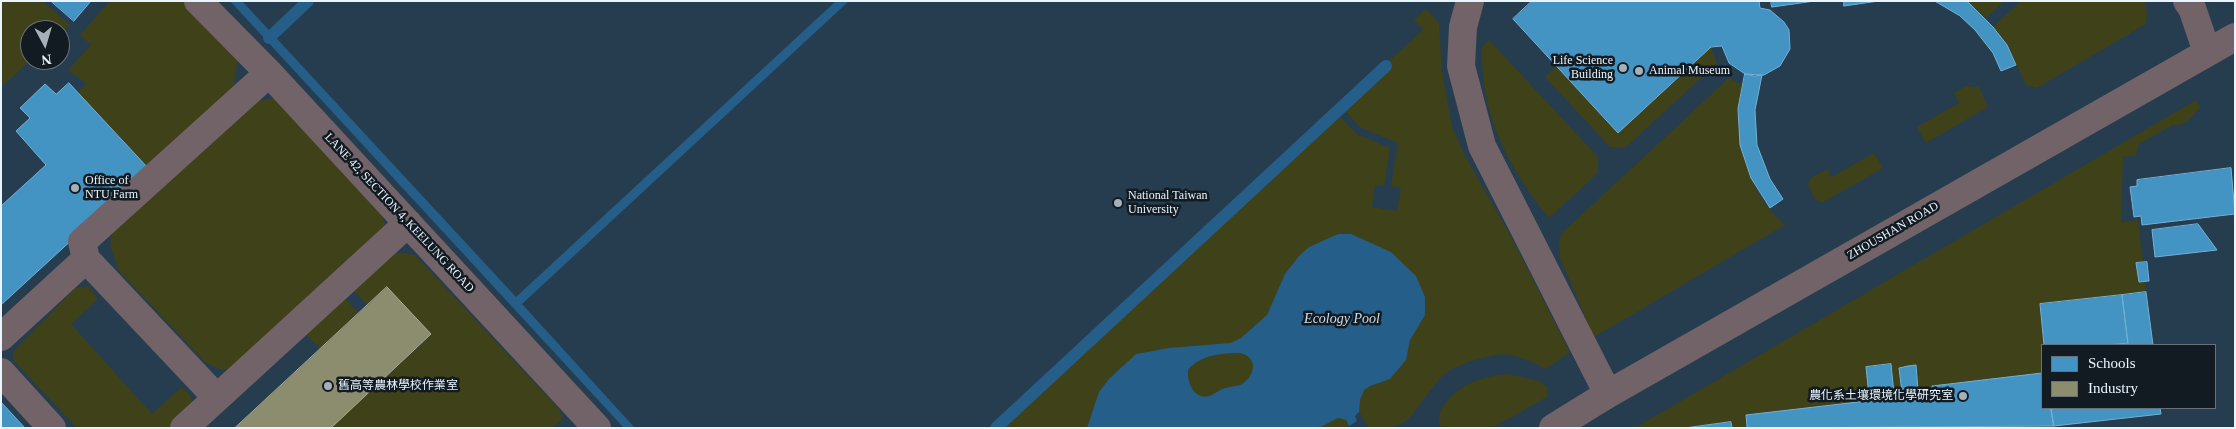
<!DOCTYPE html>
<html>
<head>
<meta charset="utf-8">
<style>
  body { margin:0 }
  #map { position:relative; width:2236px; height:429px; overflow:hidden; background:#29343c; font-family:"Times New Roman",serif }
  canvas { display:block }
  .frame { position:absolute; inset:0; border:2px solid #e8f4fe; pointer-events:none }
  .legend { position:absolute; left:2041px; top:344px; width:175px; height:65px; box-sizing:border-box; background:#131b22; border:1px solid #68727a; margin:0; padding:6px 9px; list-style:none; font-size:15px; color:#e8f4fe }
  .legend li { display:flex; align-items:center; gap:10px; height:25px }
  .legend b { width:25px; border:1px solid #68727a }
  .north { position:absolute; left:20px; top:20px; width:50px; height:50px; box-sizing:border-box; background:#131b22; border:1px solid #68727a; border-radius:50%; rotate:174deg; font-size:14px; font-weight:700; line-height:20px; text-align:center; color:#e8f4fe }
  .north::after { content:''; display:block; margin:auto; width:18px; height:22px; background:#a5b1ba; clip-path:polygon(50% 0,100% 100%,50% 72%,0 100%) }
</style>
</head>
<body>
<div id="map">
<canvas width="2236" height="429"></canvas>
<div class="frame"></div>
<ul class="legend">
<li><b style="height:14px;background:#4393c3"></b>Schools</li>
<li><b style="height:14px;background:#8c8c6e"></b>Industry</li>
</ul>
<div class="north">N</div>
</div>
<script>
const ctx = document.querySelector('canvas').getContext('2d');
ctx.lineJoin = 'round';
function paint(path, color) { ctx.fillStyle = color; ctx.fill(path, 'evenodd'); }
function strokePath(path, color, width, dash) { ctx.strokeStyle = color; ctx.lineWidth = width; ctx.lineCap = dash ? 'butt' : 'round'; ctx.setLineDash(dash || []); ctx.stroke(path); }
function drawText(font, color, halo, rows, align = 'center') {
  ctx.font = font + ' "Times New Roman","Noto Sans TC",serif'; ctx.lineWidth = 5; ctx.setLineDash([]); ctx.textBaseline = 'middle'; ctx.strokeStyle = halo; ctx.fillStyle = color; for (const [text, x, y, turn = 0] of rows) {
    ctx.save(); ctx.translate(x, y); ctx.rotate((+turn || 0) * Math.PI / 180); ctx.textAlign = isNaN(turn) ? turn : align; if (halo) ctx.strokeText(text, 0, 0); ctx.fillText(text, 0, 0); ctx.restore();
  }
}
const built = new Path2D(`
  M 1,1 L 2235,1 L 2235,428 L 1,428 ZM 30,30 L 60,30 L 60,60 L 30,60 ZM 2042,345 L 2215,345 L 2215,408 L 2042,408 Z`);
const green = new Path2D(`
  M 1,1 L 42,1 L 70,25 L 60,35 L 60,30 L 30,30 L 31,60 L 1,87 Z
  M 110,1 L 186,1 L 238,57 L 233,89 L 147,167 L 78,93 L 86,83 L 68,70 L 91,45 L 80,35 Z
  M 1966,1 L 2004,1 L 1986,18 Z
  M 2021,1 L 2145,1 L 2147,14 L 2146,24 L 2037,88 L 2026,85 L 2012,55 L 1993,27 Z
  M 1426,9 L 1439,23 L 1442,71 L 1452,126 L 1464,154 L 1510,235 L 1570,352 L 1546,369 C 1534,363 1523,357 1510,355 C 1494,352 1457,364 1445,374 C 1440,378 1436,383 1432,388 C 1422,400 1414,418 1399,425 C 1390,429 1378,428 1369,428 L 1359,412 L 1346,420 L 1349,426 L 1347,428 L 993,428 L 1335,111 L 1357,134 L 1390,148 L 1384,186 L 1375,185 L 1372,207 L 1397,211 L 1401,188 L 1391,186 L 1398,143 L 1360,127 L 1340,106 L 1423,30 L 1414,20 Z
  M 1489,40 L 1598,157 L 1598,173 L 1549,218 C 1520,182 1496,143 1486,97 C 1482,81 1483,64 1481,48 Z
  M 1711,47 L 1717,63 L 1625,148 L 1610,147 L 1545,77 L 1556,66 L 1618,133 Z
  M 1729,78 L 1742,85 C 1734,136 1744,189 1785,225 L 1594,337 L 1560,258 L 1559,244 L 1561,234 Z
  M 1966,86 L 1979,87 L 1988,107 L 1926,143 L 1917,127 L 1959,103 L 1954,93 Z
  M 277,98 L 381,209 L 385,227 L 234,367 L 222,370 L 206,363 L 119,271 L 110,245 L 112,233 L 246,103 Z
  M 2196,100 L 2200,107 C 2193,116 2185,127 2173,125 L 2139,144 L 2136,155 L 2123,157 L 2121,222 L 2138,220 L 2143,262 L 2136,263 L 2139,282 L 2145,281 L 2153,345 L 2042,345 L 2042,408 L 2160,408 L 2161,414 L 2041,428 L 1635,428 Z
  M 1874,153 L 1883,168 L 1822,203 L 1815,199 L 1808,185 L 1811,178 L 1827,169 L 1832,177 Z
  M 404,253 L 415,255 L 559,409 L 563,420 L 551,428 L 331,428 L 431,335 L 387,287 L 367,305 L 352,289 L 394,254 Z
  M 88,286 L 98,299 L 71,324 L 152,414 L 182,387 L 191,397 L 191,407 L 168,428 L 77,428 L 13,360 L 13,352 L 75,288 Z
  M 342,296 L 359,313 L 320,349 L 304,332 Z
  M 1509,374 L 1539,381 L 1548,388 L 1547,397 L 1492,428 L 1442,428 C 1429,408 1464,383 1481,379 C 1490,376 1500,375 1509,374 Z`);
const water = new Path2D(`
  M 230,1 L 242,1 L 516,297 L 836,1 L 849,1 L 522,304 L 635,428 L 624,428 Z
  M 1338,234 L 1351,234 L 1391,252 L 1416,276 L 1425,297 L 1425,315 L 1410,340 L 1406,360 L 1390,379 L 1370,386 L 1364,390 L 1360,400 L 1359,412 L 1355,416 L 1357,421 L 1349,426 L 1346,420 L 1338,418 L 1319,428 L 1087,428 L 1099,392 L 1109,379 L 1136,354 L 1169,348 L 1230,343 L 1241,338 L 1267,315 L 1285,274 L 1299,256 L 1309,247 ZM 1240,353 C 1258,357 1256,375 1242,384 C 1236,387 1229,386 1223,389 C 1219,390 1216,393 1212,395 C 1195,402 1187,384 1188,370 C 1200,355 1222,353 1240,353 Z`);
const schools = new Path2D(`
  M 51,1 L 91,1 L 74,21 Z
  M 1532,1 L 1759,1 L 1760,8 L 1770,10 L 1784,22 L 1789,30 L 1790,49 L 1780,66 L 1764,75 L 1754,76 L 1745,74 L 1729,63 L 1722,46 L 1711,47 L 1618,133 L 1513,19 Z
  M 1771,1 L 1815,1 L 1772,7 Z
  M 1844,1 L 1879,1 L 1844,6 Z
  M 1935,1 L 1966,1 L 1969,3 L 1993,27 L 2007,45 L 2016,65 L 2001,71 L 1993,53 L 1975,30 L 1960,16 Z
  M 1745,74 L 1762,75 L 1755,110 L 1757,145 L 1770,179 L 1783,199 L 1770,208 L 1751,178 L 1740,145 L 1738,109 Z
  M 69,83 L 149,169 L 1,305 L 1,206 L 46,165 L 16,131 L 30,118 L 20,108 L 45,84 L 56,94 Z
  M 2231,168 L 2235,214 L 2142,225 L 2141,216 L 2134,217 L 2130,187 L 2137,186 L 2137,180 Z
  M 2198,224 L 2217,250 L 2155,257 L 2152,230 Z
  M 2147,262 L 2149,281 L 2139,282 L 2136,263 Z
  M 2146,292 L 2153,345 L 2128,345 L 2122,295 Z
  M 2122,295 L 2128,343 L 2109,345 L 2044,345 L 2040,304 Z
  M 1891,364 L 1894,394 L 1902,393 L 1899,368 L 1908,366 L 1916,365 L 1918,390 L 1932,389 L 1932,386 L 2042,373 L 2042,408 L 2051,408 L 2054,426 L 1745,428 L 1747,427 L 1746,415 L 1884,399 L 1883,395 L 1869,396 L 1866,367 Z
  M 1,402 L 25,428 L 1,428 Z
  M 2051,408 L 2160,408 L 2161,414 L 2054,426 Z
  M 1731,422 L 1732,428 L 1685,428 Z`);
const industry = new Path2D(`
  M 387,287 L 431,334 L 331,428 L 235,428 Z`);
const stream = new Path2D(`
  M 269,38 L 308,1
  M 996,428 L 1386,66`);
const minor = new Path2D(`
  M 198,1 L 269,73 L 597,428
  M 1470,1 L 1463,27 L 1461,66 L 1482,146 L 1608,394
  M 2187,1 L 2192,8 L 2207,52
  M 269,73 L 82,242 L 86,259 L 217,398 L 408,223
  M 1,337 L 86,259
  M 1,372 L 52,428
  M 184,428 L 217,398
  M 1553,428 L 1608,394 L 2235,37`);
const markers = [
  [1623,68,5,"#a5b1ba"],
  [1639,71,5,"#a5b1ba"],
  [75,188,5,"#a5b1ba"],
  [1118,203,5,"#a5b1ba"],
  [328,386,5,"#a5b1ba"],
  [1963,396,5,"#a5b1ba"]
];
const poiNames = [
  ["Life Science",1613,61,"right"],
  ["Building",1613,75,"right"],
  ["Animal Museum",1649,71],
  ["Office of",85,181],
  ["NTU Farm",85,195],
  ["National Taiwan",1128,196],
  ["University",1128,210],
  ["舊高等農林學校作業室",338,386],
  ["農化系土壤環境化學研究室",1953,396,"right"]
];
const streetNames = [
  ["LANE 42, SECTION 4, KEELUNG ROAD",399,213,47],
  ["ZHOUSHAN ROAD",1893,231,-30]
];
const waterNames = [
  ["Ecology Pool",1342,319]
];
paint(built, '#253d4f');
paint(green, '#3f4119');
paint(water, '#245e89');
paint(schools, '#4393c3');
strokePath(schools, '#74b0d5', 1);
paint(industry, '#8c8c6e');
strokePath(industry, '#a8ab99', 1);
strokePath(stream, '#245e89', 12);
strokePath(minor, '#716367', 28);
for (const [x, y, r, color] of markers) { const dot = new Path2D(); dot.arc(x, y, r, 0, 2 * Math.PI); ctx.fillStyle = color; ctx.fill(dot); strokePath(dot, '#131b22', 2); }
drawText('12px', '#e8f4fe', '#131b22', poiNames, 'left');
drawText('12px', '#e8f4fe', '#131b22', streetNames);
drawText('italic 14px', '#caddee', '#131b22', waterNames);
</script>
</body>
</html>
